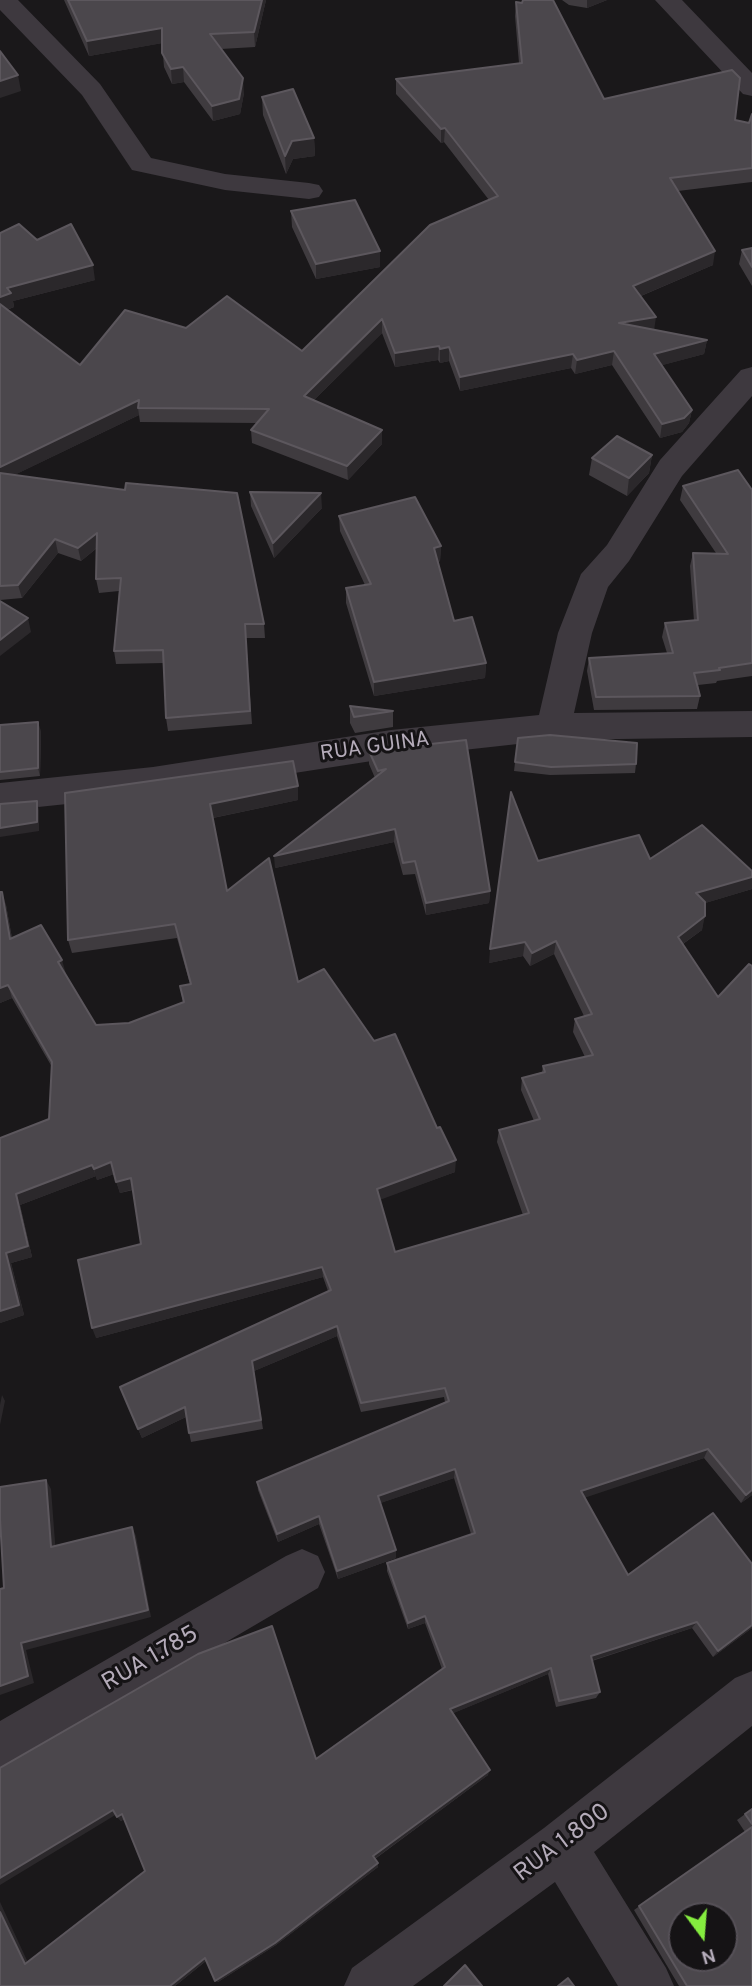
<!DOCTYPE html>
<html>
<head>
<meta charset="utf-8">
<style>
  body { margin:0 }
  #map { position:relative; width:752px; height:1986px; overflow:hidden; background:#1a181a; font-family:Overpass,sans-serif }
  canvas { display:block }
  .north { position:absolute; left:668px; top:1902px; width:70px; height:70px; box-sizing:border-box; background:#151315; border:2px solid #555057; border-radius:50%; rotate:164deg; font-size:19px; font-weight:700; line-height:28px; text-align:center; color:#b4abb9 }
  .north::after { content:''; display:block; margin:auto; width:24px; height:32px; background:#85ec3f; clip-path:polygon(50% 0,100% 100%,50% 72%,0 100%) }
</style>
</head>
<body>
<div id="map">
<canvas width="752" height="1986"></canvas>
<div class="north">N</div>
</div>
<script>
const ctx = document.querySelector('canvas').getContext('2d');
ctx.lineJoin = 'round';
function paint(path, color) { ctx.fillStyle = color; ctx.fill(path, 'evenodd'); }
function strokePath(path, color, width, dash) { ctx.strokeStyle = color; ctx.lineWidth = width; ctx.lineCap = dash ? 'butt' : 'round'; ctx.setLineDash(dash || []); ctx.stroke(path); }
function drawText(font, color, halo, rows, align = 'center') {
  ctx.font = font + ' Overpass,sans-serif'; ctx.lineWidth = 6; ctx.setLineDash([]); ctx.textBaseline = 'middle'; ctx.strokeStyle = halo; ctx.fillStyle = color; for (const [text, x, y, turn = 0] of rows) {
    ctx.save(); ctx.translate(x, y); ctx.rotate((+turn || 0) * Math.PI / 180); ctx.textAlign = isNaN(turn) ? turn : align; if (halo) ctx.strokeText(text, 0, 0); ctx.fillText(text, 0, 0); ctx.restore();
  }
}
const minor = new Path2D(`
  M 0,0 L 18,0 L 100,84 L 151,158 L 225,174 L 309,183 L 319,185 L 323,191 L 319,197 L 309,199 L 225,190 L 132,170 L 82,95 L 0,10 Z
  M 655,0 L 682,0 L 752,73 L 752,96 L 743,94 Z
  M 752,367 L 752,396 L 682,476 L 629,561 L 608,587 L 592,633 L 574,713 L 752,711 L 752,737 L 554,740 L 391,758 L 153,795 L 0,811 L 0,783 L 153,767 L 391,730 L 539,715 L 558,633 L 581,574 L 607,545 L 660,460 L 741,370 Z
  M 302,1549 L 318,1556 L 325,1572 L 318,1588 L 17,1765 L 0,1772 L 0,1721 L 286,1556 Z
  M 752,1671 L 752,1726 L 594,1852 L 666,1968 L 674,1986 L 618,1986 L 555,1882 L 413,1986 L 344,1986 L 352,1968 L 544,1828 L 735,1678 Z`);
const wall = new Path2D(`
  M 64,0 L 266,0 L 255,47 L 221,49 L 244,93 L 240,114 L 213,121 L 184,82 L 172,84 L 164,67 L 162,43 L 89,56 Z
  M 562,0 L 607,0 L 587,8 L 569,5 Z
  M 516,2 L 604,99 L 735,120 L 749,123 L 752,114 L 752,182 L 678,191 L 713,265 L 641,296 L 654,330 L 707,340 L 704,354 L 662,365 L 692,410 L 689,423 L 682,432 L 660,438 L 612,365 L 575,374 L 571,368 L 460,391 L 449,361 L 440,363 L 438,360 L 395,367 L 382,333 L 314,400 L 382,444 L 348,480 L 252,443 L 251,430 L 257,423 L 140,422 L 139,415 L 14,475 L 264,624 L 265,638 L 246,638 L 252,724 L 168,731 L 166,718 L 164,663 L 116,664 L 114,651 L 119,591 L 99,593 L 96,579 L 97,548 L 81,561 L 58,553 L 22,598 L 0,600 L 0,233 L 37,240 L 95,280 L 13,301 L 14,307 L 7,310 L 80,365 L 186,328 L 302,351 L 489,200 L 444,142 L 441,143 L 396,94 L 396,79 L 519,63 L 515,16 Z
  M 262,97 L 314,138 L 315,156 L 293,159 L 286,174 L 263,115 Z
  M 291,211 L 380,267 L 316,279 L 292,227 Z
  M 752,248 L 752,286 L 739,264 L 742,250 Z
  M 652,455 L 649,473 L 627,496 L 589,475 L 592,458 Z
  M 683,486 L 752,490 L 752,676 L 717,681 L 716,683 L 698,685 L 700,696 L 697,709 L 594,710 L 587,671 L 589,658 L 667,653 L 662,637 L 665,623 L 694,621 L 690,566 L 693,553 L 716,553 L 680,500 Z
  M 250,492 L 322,508 L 274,558 L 251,506 Z
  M 339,516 L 441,546 L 440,561 L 438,562 L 454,621 L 486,663 L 485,678 L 374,696 L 346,603 L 346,588 L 365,585 L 340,531 Z
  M 350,706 L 393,711 L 393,727 L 355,733 L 350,723 Z
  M 0,725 L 41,731 L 40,776 L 0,780 Z
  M 518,738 L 636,764 L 635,773 L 550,775 L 514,771 Z
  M 369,751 L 490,891 L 489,903 L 426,915 L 415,874 L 403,875 L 394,842 L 275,868 L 375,778 L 369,764 Z
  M 65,793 L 298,800 L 213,818 L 227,891 L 298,982 L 455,1172 L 380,1199 L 395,1252 L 523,1215 L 497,1142 L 499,1130 L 534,1121 L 521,1090 L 522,1078 L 542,1072 L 543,1066 L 585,1057 L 573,1032 L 575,1019 L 584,1016 L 554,954 L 530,966 L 523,956 L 489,963 L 538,861 L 650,859 L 752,889 L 705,903 L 702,930 L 683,944 L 752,1495 L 741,1503 L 704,1458 L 584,1497 L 628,1575 L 752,1628 L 713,1657 L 692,1628 L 592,1661 L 600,1692 L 596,1698 L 556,1707 L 548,1674 L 453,1713 L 488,1775 L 375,1859 L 378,1863 L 378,1867 L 276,1945 L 218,1982 L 206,1961 L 175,1986 L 0,1986 L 28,1962 L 145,1871 L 124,1819 L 121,1821 L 116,1815 L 0,1768 L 316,1759 L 442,1669 L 425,1623 L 408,1629 L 387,1571 L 387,1563 L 471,1534 L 454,1478 L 380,1503 L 396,1558 L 338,1579 L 319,1524 L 278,1542 L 258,1490 L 257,1482 L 445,1402 L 444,1397 L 361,1412 L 337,1336 L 254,1371 L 263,1429 L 191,1442 L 186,1417 L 142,1438 L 120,1387 L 328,1291 L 323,1277 L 96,1338 L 141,1244 L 133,1190 L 120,1193 L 114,1174 L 97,1180 L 96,1176 L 20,1205 L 32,1257 L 11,1263 L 24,1315 L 0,1323 L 0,1138 L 49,1119 L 52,1067 L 12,998 L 0,1003 L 0,892 L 6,905 L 12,938 L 65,974 L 96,1025 L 129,1023 L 183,1003 L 180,986 L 190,984 L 177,938 L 72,953 L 68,940 Z
  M 752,1809 L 752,1986 L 679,1986 L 634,1910 L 745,1832 L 737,1820 Z`);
const shadedWall = new Path2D(`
  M 262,0 L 266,0 L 255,47 L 254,32 Z
  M 587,0 L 607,0 L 587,8 Z
  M 162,28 L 163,43 L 89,56 L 87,41 Z
  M 183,67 L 184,82 L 172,84 L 171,69 Z
  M 18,75 L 21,91 L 0,98 L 0,81 Z
  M 243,78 L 244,93 L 240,114 L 213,121 L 212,106 Z
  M 445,128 L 444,142 L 441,143 L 441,129 Z
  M 314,138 L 315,156 L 293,159 L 286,174 L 285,156 L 292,141 Z
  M 380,251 L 380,267 L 316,279 L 316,264 Z
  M 715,251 L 713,265 L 631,300 L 633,286 Z
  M 93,265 L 95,280 L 13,301 L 14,307 L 0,312 L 0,297 L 7,288 Z
  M 656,317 L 654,331 L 619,323 Z
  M 382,319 L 382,333 L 305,409 L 304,396 Z
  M 707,340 L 704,354 L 652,368 L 654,354 Z
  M 439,346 L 438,360 L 395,367 L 395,353 Z
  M 449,347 L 449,361 L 440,363 L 440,349 Z
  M 614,351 L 612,365 L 575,374 L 577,360 Z
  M 573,354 L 571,368 L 460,391 L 460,377 Z
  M 139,400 L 138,408 L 139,415 L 0,482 L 0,467 Z
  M 692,410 L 689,423 L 682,432 L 660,438 L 662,424 Z
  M 382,430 L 382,444 L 348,480 L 347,466 Z
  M 652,455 L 649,473 L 627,496 L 629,478 Z
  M 321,493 L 322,508 L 274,558 L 273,543 Z
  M 97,533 L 99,546 L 81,561 L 78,548 Z
  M 55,539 L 58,553 L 22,598 L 18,585 Z
  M 441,546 L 440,561 L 433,563 L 434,548 Z
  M 28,618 L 31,632 L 0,656 L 0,640 Z
  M 486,663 L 485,678 L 374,696 L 374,682 Z
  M 38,722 L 41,731 L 40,776 L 38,768 Z
  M 298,786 L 298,800 L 212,818 L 210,804 Z
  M 37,801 L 39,810 L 39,831 L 0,837 L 0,828 Z
  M 395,829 L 394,842 L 275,868 L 274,856 Z
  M 752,877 L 752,889 L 692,907 L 696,893 Z
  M 490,891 L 489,903 L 426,915 L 426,903 Z
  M 2,892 L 6,905 L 14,952 L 10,939 Z
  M 705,916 L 702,930 L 674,950 L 678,937 Z
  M 556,941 L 554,954 L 530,966 L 532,953 Z
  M 525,942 L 523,956 L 489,963 L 490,949 Z
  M 62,960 L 66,974 L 58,962 Z
  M 8,985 L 12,998 L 0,1003 L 0,988 Z
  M 456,1160 L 455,1172 L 377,1201 L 377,1189 Z
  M 111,1162 L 114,1174 L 97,1180 L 94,1169 Z
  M 92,1165 L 96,1176 L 20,1205 L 32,1257 L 11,1263 L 24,1315 L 0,1323 L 0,1311 L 6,1253 L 16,1194 Z
  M 131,1178 L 134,1189 L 120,1193 L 116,1182 Z
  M 322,1267 L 323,1277 L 96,1338 L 92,1328 Z
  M 337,1326 L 337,1336 L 254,1371 L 263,1429 L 252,1361 Z
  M 2,1395 L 5,1401 L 0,1425 L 0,1405 Z
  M 185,1407 L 188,1416 L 142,1438 L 138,1429 Z
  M 708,1449 L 704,1458 L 578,1500 L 581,1491 Z
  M 455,1469 L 454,1478 L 378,1504 L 378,1496 Z
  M 46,1480 L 51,1489 L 56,1555 L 51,1547 Z
  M 752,1490 L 752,1495 L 741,1503 L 746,1495 Z
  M 319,1516 L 319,1524 L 278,1542 L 277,1534 Z
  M 132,1527 L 136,1536 L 151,1617 L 26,1650 L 34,1683 L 0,1695 L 0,1686 L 21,1643 Z
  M 396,1550 L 396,1558 L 338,1579 L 337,1571 Z
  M 425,1616 L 425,1623 L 408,1629 L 408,1623 Z
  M 697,1622 L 692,1628 L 587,1662 L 591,1656 Z
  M 752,1625 L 752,1628 L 713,1657 L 718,1651 Z
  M 551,1668 L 548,1674 L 449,1715 L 450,1709 Z
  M 490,1770 L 488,1775 L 373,1860 L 373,1856 Z
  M 113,1810 L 117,1814 L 0,1885 L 0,1878 Z
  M 122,1814 L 126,1818 L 121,1821 L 117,1817 Z
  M 378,1863 L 378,1867 L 276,1945 L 218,1982 L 215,1981 Z
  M 0,1902 L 30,1967 L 25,1964 L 0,1912 Z
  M 205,1958 L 207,1960 L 175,1986 L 170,1986 Z`);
const building = new Path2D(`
  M 68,0 L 262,0 L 254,32 L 210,34 L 243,78 L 239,99 L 212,106 L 183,67 L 171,69 L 162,53 L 162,28 L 87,41 Z
  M 523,0 L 553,0 L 604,99 L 732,70 L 740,78 L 735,120 L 749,123 L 752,114 L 752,168 L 670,178 L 715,251 L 633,286 L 656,317 L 619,323 L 707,340 L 654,354 L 692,410 L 684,418 L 662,424 L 614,351 L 577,360 L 573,354 L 460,377 L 449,347 L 440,349 L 439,346 L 395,353 L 382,319 L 304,396 L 382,430 L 347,466 L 251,430 L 269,409 L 138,408 L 139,400 L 0,467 L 0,304 L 80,365 L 125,310 L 186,328 L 227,296 L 302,351 L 430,225 L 498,196 L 445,128 L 441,129 L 396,79 L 522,63 L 516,2 L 522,3 Z
  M 0,51 L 18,75 L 0,81 Z
  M 293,89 L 314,138 L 292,141 L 285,156 L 262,97 Z
  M 355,200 L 380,251 L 316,264 L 291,211 Z
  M 19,224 L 37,240 L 71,224 L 93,265 L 7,288 L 11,293 L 0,297 L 0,233 Z
  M 752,248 L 752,267 L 742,250 Z
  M 617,436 L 652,455 L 629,478 L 592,458 Z
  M 738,470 L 752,490 L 752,663 L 719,668 L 720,670 L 694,673 L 700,696 L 596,697 L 589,658 L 673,653 L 665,623 L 698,620 L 693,553 L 728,554 L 683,486 Z
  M 0,473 L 125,490 L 126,483 L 237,493 L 264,624 L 245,624 L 250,711 L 166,718 L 163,650 L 114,651 L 121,578 L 96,579 L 97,533 L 78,548 L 55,539 L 18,585 L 0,586 Z
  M 250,492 L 321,493 L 273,543 Z
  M 415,497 L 441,546 L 434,548 L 454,621 L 472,617 L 486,663 L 374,682 L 346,588 L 371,584 L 339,516 Z
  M 0,601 L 28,618 L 0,640 Z
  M 350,706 L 393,711 L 354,717 Z
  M 38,722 L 38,768 L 0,772 L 0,725 Z
  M 550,735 L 637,743 L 636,764 L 551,767 L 515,762 L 518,738 Z
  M 466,740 L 490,891 L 426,903 L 415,861 L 403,863 L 395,829 L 274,856 L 386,769 L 378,771 L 369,751 Z
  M 293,761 L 298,786 L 210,804 L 227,891 L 269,858 L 298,982 L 324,969 L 374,1041 L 395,1034 L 437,1128 L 440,1127 L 456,1160 L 377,1189 L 395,1252 L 529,1213 L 499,1130 L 540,1119 L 522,1078 L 545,1072 L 543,1066 L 593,1055 L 575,1019 L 592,1014 L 556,941 L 532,953 L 525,942 L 490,949 L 511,792 L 538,861 L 639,835 L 650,859 L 702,825 L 752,871 L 752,877 L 696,893 L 705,902 L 705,916 L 678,937 L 718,997 L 749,964 L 752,966 L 752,1490 L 746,1495 L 708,1449 L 581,1491 L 628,1575 L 713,1513 L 752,1564 L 752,1625 L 718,1651 L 697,1622 L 591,1656 L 600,1692 L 559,1701 L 551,1668 L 450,1709 L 490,1770 L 373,1856 L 378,1863 L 275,1943 L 215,1981 L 205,1958 L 170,1986 L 0,1986 L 0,1912 L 25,1964 L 145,1871 L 122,1814 L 117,1817 L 113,1810 L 0,1878 L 0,1768 L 198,1654 L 272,1626 L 316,1759 L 445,1667 L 425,1616 L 408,1623 L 387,1563 L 475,1533 L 455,1469 L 378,1496 L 396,1550 L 337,1571 L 319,1516 L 277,1534 L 257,1482 L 449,1401 L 445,1388 L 361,1403 L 337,1326 L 252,1361 L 261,1420 L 189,1433 L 185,1407 L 138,1429 L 120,1387 L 331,1290 L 322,1267 L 92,1328 L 78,1260 L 141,1244 L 131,1178 L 116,1182 L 111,1162 L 94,1169 L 92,1165 L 16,1194 L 28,1246 L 6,1253 L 19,1305 L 0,1311 L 0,1138 L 49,1119 L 52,1062 L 8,985 L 0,988 L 0,892 L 2,892 L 10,939 L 41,925 L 62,960 L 58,962 L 96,1025 L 129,1023 L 184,1002 L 180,986 L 191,984 L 175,924 L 68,940 L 65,793 Z
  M 37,801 L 37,822 L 0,828 L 0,804 Z
  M 46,1480 L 51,1547 L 132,1527 L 148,1610 L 21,1643 L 28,1676 L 0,1686 L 0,1589 L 4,1588 L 0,1519 L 0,1487 Z
  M 752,1809 L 752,1824 L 745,1814 Z
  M 752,1827 L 752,1986 L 687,1986 L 639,1906 ZM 682,1916 L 724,1916 L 724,1958 L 682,1958 Z
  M 465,1965 L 482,1986 L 444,1986 Z
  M 568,1978 L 574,1986 L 558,1986 Z`);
const streetNames = [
  ["RUA GUINA",375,748,-8]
];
const nearStreetnames = [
  ["RUA 1.785",151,1660,-30],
  ["RUA 1.800",563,1844,-37]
];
paint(minor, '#3e393f');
paint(wall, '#3f3b3f');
paint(shadedWall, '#2b282b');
paint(building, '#4b474c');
strokePath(building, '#5c575d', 2);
drawText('21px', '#b4abb9', '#151315', streetNames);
drawText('24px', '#b4abb9', '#151315', nearStreetnames);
</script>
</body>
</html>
